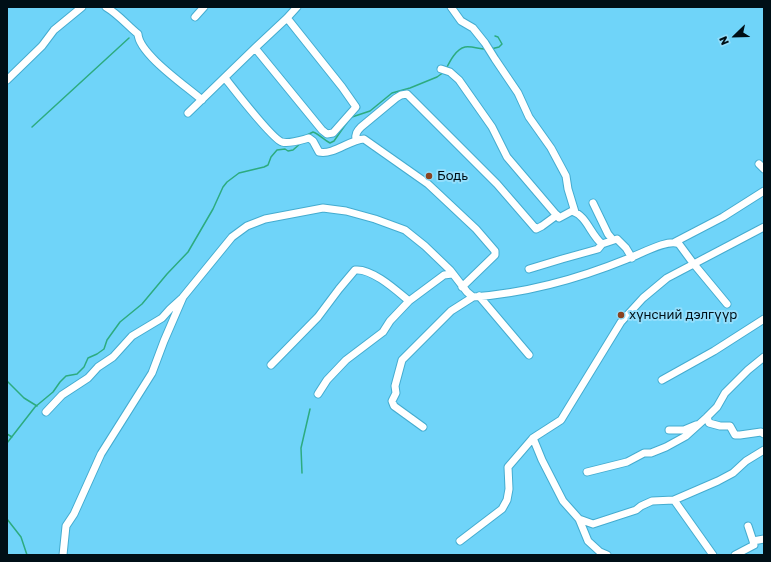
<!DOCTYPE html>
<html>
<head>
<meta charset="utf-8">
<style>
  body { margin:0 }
  #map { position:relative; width:771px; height:562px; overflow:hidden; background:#6fd4f9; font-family:"Golos Text",sans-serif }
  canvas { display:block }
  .frame { position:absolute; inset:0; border:8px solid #000f16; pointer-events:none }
  .north { position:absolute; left:715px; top:16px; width:40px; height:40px; -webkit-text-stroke:3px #92defc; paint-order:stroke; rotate:247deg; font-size:11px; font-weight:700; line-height:16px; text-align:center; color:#000f16 }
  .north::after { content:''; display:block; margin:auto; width:14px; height:18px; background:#000f16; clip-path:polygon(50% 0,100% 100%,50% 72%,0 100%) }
</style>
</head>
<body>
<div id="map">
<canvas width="771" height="562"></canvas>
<div class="frame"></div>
<div class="north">N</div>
</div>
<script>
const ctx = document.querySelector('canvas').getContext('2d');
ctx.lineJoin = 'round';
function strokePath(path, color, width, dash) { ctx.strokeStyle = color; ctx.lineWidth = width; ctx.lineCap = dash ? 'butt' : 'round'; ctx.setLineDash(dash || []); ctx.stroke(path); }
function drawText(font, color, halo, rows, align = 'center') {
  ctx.font = font + ' "Golos Text",sans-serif'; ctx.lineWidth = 4; ctx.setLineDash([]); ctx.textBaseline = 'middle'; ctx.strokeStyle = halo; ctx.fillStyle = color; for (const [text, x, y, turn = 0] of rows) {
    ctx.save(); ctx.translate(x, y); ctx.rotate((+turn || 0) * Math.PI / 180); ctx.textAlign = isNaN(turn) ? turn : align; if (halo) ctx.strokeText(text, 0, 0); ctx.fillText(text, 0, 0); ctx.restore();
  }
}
const stream = new Path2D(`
  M 491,49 L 499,47 L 502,44 L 498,37 L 495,36
  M 446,69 C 450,61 456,49 465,47 C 472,46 479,49 485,49
  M 352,117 L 370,111 L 392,93 L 410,88 L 437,77 L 444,72
  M 32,127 L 129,38
  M 307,135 L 313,132 C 319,134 324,140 330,143 L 334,141 L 348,121
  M 7,381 L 24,398 L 37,406
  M 7,434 L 12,437
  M 7,443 L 35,407 L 53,392 L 60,382 L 66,376 L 77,374 L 84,367 L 88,358 L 97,354 L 104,349 L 107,340 L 120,322 L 142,304 L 167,274 L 188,252 L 213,209 L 223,187 L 227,182 L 239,173 L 264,167 L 268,165 L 271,157 L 277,150 L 285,149 L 288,151 L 293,150 L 301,143
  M 302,473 L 301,448 L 310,409
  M 7,519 L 21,537 L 27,555`);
const minor = new Path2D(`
  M 106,7 C 118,14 127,25 138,34 C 139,54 186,86 202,100
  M 451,7 L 461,21 L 473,28 L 485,43 L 495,59 L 518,93 L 529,117 L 551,148 L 566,176 L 568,189 L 575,212
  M 195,17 L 204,7
  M 255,48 L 322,130 L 327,134 L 333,133 L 356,107 L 342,87 L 287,18
  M 441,69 L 450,72 L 459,80 L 492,127 L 507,157 L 559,218 L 572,211 C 587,216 590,234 602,244 L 617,239 L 626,248 L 632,258
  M 225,78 C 233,88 272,139 282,142 C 290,144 301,140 309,138 L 313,141 L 319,152 C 334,155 349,140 364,139 L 428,184 L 476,229 L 495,251 L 495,255 L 462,287
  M 7,80 L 42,46 L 54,30 L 82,7
  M 188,113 L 255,48 L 287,18 L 297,7
  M 356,140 C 355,134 357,131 361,127 L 396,98 L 401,95 L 407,94 L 497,184 L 536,229 L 542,226 L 557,215
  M 759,164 L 764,169
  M 593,203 L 608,234 L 613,240
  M 675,242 L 723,217 L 764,191
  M 529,269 L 562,259 L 598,249 L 602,244
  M 479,296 L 529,355
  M 764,357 L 748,370 L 725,393 L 717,407 L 707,417 L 709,423 L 720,426 L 730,426 L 735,435 L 740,435 L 761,432 L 764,434
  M 271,365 L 318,317 L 339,289 L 355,270 C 372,268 397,291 409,301 L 444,275 L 452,274
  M 662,380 L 714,351 L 764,319
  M 318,394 L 327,380 L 346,360 L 383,332 L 390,321 L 409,301
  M 46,412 L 62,395 L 88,378 L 98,367 L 113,357 L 132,336 L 162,318 L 170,309 L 181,299
  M 423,427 L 394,406 L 392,401 L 396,393 L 395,386 L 402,360 L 451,311 L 473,297
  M 669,430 L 684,430 L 696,425
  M 533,438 L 542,460 L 563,501 L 579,519 L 588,541 L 600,552 L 607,555
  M 587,472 L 627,462 L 644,453 L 651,453 L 666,447 L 686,436 L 707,417
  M 674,500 L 713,555
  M 579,519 L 593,524 L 636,510 L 641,506 L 652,501 L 674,500 L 718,481 L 733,473 L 746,461 L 764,450
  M 748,526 L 753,541
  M 460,541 L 502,509 L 507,500 L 509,489 L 508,467 L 533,438 L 561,420 L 621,322 L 643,298 L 667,278 L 764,227
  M 63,555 L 66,526 L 74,514 L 101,454 L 152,373 L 164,341 L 183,297 L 232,237 L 247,226 L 265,219 L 323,208 L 346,211 L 375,219 L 405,230 L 425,246 L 450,270 L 467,292 L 473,297 C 527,293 578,279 627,259 C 639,255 668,238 679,244 L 693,263 L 727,304
  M 735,555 L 754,545 L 753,541 L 764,539`);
const markers = [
  [429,176,4,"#8a4321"],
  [621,315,4,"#8a4321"]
];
const poiNames = [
  ["Бодь",437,176],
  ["хүнсний дэлгүүр",629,315]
];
strokePath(stream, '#2dab7f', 1.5);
strokePath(minor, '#44acd0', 9);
strokePath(minor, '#fff', 7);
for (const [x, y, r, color] of markers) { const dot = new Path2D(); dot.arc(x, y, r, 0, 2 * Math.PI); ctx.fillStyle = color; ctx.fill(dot); strokePath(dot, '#92defc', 1.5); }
drawText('13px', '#000f16', '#92defc', poiNames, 'left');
</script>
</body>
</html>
